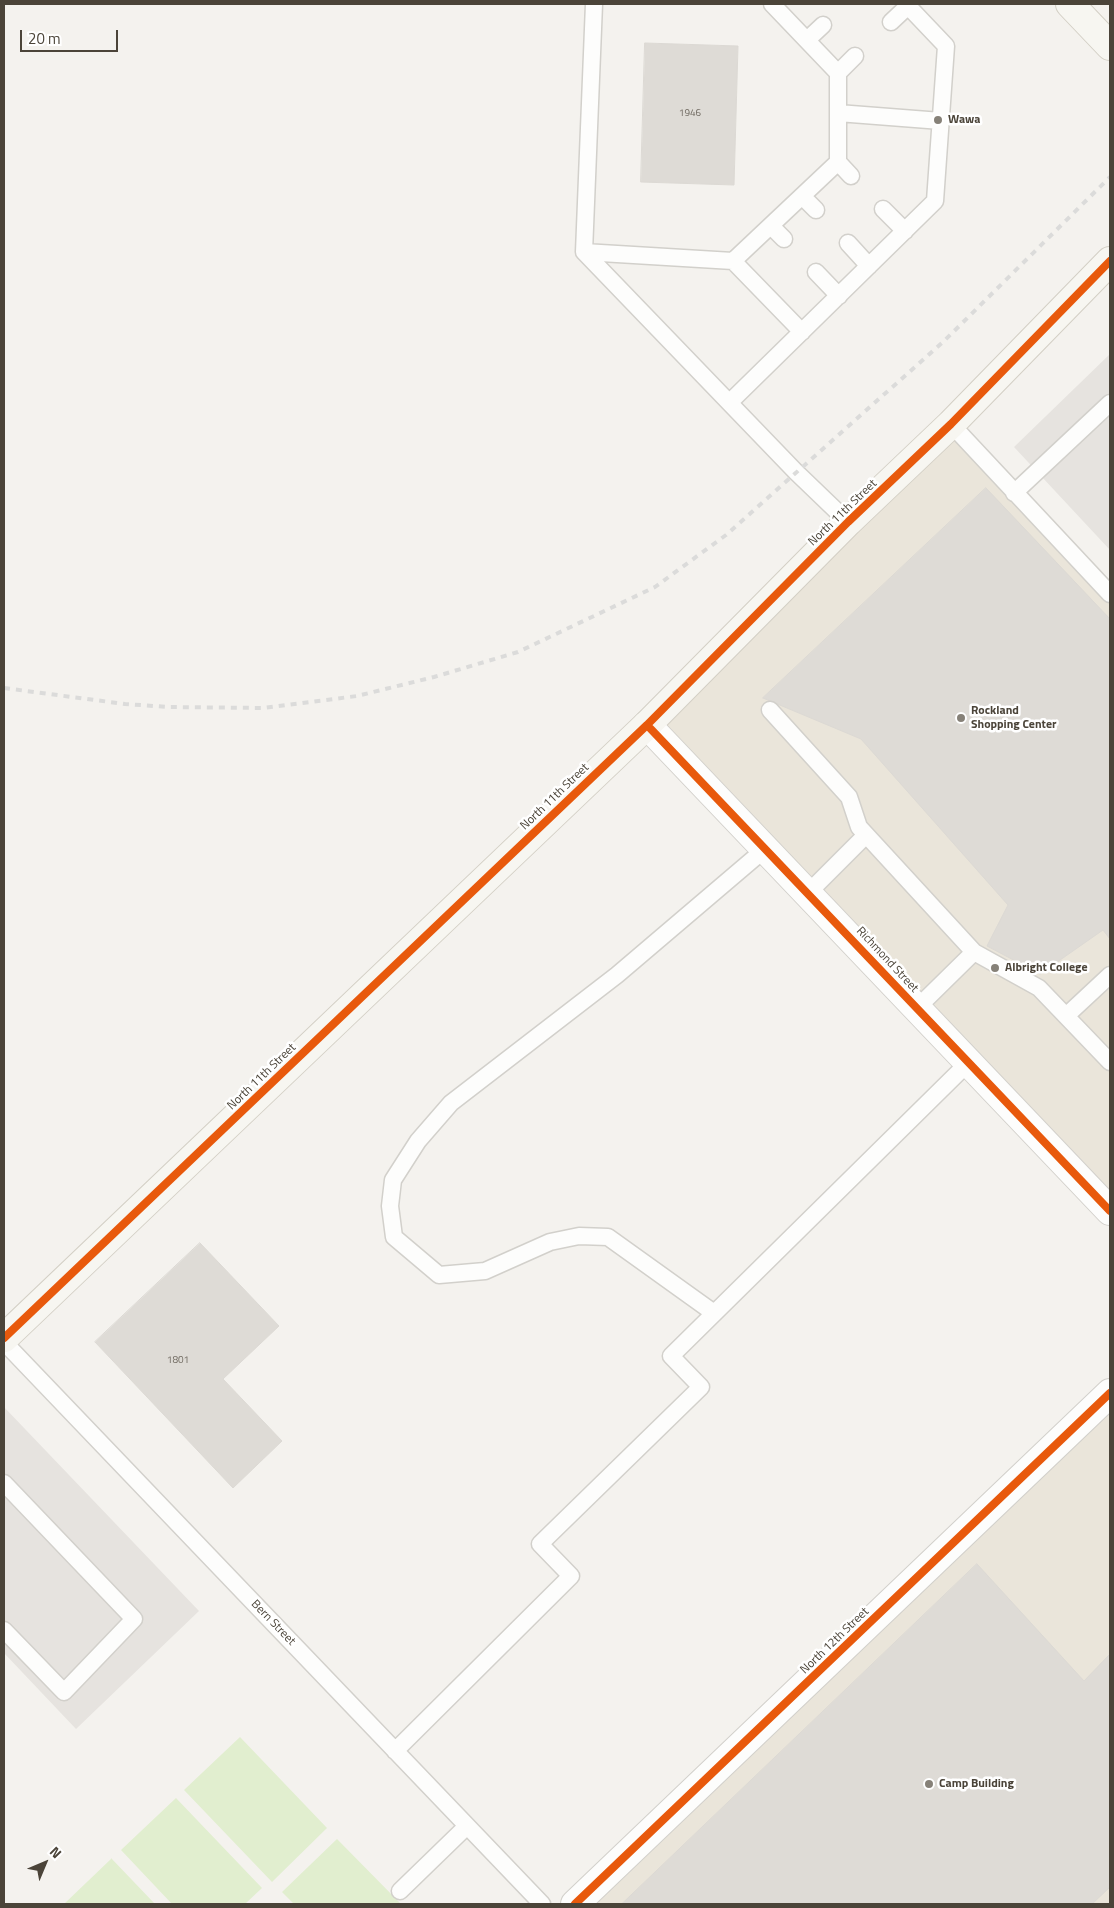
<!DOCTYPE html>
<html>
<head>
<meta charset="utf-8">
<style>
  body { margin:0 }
  #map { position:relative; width:1114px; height:1908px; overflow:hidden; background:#f4f2ee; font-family:"Titillium Web",sans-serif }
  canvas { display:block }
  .frame { position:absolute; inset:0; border:5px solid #4b4439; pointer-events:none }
  .north { position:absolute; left:20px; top:1838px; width:50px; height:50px; -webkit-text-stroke:4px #fff; paint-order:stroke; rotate:45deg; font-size:14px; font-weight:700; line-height:20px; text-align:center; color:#4b4439 }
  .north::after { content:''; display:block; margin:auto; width:18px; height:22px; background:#4b4439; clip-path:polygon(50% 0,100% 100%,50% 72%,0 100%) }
  .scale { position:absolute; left:20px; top:30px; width:98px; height:22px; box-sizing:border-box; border:2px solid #4b4439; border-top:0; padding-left:6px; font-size:15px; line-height:18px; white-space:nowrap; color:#4b4439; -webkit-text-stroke:4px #fff; paint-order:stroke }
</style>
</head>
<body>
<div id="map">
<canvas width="1114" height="1908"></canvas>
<div class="frame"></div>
<div class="north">N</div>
<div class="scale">20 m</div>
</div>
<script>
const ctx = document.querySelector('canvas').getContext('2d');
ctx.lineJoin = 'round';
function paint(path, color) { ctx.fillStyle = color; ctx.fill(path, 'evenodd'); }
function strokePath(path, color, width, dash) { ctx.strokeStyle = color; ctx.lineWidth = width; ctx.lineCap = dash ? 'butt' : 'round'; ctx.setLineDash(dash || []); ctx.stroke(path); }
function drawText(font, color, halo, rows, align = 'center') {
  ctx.font = font + ' "Titillium Web",sans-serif'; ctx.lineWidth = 5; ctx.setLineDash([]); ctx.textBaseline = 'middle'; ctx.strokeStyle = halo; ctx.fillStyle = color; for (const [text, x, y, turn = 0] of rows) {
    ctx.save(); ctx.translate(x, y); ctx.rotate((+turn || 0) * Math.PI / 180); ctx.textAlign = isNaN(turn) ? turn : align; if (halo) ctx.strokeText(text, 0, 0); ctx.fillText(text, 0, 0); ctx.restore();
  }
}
const education = new Path2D(`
  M 951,424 L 1110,597 L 1110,1211 L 647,725 Z
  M 1110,1393 L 1110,1904 L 575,1904 Z`);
const green = new Path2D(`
  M 240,1737 L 327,1828 L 272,1882 L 184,1790 Z
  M 176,1798 L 262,1888 L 245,1904 L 172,1904 L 121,1850 Z
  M 337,1839 L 401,1904 L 294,1904 L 282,1892 Z
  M 111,1858 L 155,1904 L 64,1904 L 111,1859 Z`);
const parking = new Path2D(`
  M 1110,354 L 1110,550 L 1014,447 Z
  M 4,1407 L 199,1611 L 76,1729 L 4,1653 Z`);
const building = new Path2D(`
  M 645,43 L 738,46 L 734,185 L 641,182 Z
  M 986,488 L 1110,619 L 1110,939 L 1103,930 L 1040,974 L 987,946 L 1008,905 L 861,739 L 763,698 Z
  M 200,1243 L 279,1326 L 223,1379 L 282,1441 L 233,1488 L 95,1342 Z
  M 977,1564 L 1084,1681 L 1110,1654 L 1110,1887 L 1092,1904 L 622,1904 Z`);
const lane = new Path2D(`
  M 594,4 L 584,252 L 796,472 L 848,522
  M 891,22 L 908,6
  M 807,40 L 823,25
  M 838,73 L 855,56
  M 838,113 L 941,121
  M 838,162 L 851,176
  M 802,196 L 816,210
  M 883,209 L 905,231
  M 771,226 L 784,239
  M 848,243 L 869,266
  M 584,252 L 733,261 L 802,332
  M 733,261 L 838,162 L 838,73 L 772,4
  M 816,272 L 839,296
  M 730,402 L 935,201 L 946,46 L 906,4
  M 951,424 L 1110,594
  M 1014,493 L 1110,403
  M 770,710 L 849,797 L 859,827 L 974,952 L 1039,988 L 1110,1062
  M 808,893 L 866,835
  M 917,1008 L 974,952
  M 1066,1016 L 1110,975
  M 714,1313 L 608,1237 L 579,1236 L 550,1242 L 485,1271 L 439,1275 L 394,1237 L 390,1206 L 393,1180 L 418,1141 L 451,1103 L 617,975 L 765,849
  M 4,1342 L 542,1904
  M 4,1483 L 134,1619 L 64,1692 L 4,1630
  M 395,1751 L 571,1576 L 540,1544 L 701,1387 L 671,1356 L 969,1062
  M 400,1891 L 467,1826`);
const street = new Path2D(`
  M 647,725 L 1110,1211
  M 575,1904 L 1110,1393`);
const secondary = new Path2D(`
  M 1070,4 L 1110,46
  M 4,1338 L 647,725 L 848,522 L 951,424 L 1110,261`);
const rail = new Path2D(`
  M 4,688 L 125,704 L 169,707 L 263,708 L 357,696 L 434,677 L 518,652 L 655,587 L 726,535 L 943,342 L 1110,177`);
const cycleway = new Path2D(`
  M 647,725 L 1110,1211
  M 4,1338 L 647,725 L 848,522 L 951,424 L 1110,261
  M 575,1904 L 1110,1393`);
const markers = [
  [938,120,5,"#868178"],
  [961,718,5,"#868178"],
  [995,968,5,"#868178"],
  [929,1784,5,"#868178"]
];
const numberNames = [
  ["1946",690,114],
  ["1801",178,1361]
];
const poiNames = [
  ["Wawa",948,120],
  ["Rockland",971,711],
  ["Shopping Center",971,725],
  ["Albright College",1005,968],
  ["Camp Building",939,1784]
];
const streetNames = [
  ["North 11th Street",843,513,-44],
  ["North 11th Street",555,797,-44],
  ["Richmond Street",887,960,47],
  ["North 11th Street",262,1077,-44],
  ["Bern Street",273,1623,46],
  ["North 12th Street",835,1641,-44]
];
paint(education, '#eae5da');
paint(green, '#e1eecf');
paint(parking, '#e6e3df');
paint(building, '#dedbd6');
strokePath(building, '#dcd9d4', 1);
strokePath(lane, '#d2d0cb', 19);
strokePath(street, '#d2d0cb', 30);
strokePath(secondary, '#d3cfc5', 30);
strokePath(lane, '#fdfdfc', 16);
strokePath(street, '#fdfdfc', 28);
strokePath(secondary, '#f7f6f1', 28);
strokePath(rail, '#dbdbda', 4, [6, 6]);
strokePath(cycleway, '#e8590c', 8);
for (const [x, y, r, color] of markers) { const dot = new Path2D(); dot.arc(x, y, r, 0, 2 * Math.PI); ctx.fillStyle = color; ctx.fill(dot); strokePath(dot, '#fff', 2); }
drawText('10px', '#706a61', null, numberNames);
drawText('bold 12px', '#4b4439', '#fff', poiNames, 'left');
drawText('12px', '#4b4439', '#fff', streetNames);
</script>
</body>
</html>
